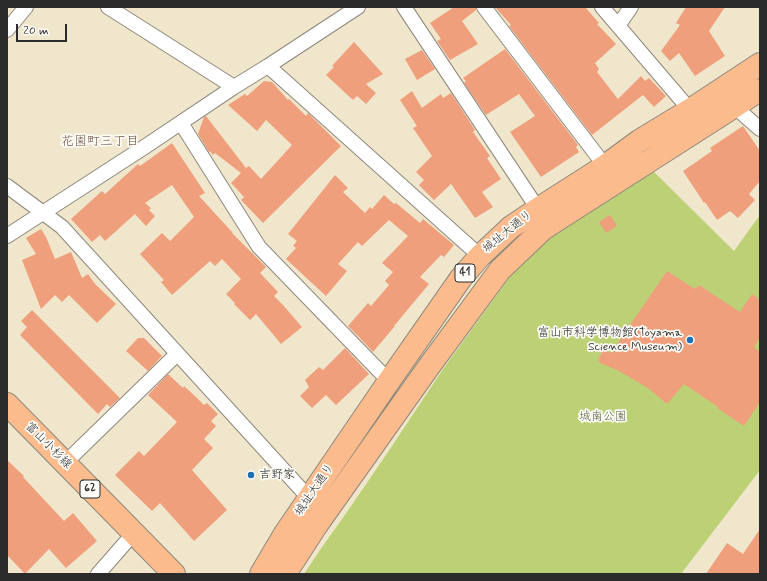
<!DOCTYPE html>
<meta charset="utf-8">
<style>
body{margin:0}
#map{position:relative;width:767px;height:581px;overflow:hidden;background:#f0e6cc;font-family:Mynerve,sans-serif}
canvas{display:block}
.frame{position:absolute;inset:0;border:8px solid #2b2b2b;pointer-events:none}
.scale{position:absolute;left:16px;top:24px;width:51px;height:18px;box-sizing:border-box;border:2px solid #2b2b2b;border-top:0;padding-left:5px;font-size:12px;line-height:14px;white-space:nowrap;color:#2b2b2b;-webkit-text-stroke:3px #fdfcf7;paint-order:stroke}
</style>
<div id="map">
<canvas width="767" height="581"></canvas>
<div class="frame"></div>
<div class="scale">20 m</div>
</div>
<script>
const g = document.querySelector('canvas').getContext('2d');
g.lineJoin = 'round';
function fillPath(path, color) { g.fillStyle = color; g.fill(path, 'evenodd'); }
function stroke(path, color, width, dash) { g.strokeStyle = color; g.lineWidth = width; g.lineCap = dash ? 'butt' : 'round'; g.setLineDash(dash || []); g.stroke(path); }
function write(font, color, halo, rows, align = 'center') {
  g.font = font + ' Mynerve,"Klee One",sans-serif'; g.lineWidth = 3.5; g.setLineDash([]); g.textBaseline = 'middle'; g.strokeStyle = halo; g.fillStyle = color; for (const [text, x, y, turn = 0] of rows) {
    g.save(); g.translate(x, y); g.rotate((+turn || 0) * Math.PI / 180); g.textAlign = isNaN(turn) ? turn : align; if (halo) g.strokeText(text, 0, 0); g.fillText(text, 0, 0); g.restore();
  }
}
const green = new Path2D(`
 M 653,171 L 734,251 L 760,215 L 760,470 L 681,574 L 304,574 L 320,550 L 347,512 L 388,452 L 443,369 L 509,278 L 551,237 Z`);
const building = new Path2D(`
 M 454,7 L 476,7 L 476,10 L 462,21 L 478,44 L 450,60 L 437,41 L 441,39 L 430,23 Z
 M 495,7 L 585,7 L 599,23 L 597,24 L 616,44 L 595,63 L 599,69 L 597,72 L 618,99 L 641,76 L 645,81 L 649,78 L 666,96 L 654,107 L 643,95 L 592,135 L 509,26 L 511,25 Z
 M 686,7 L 725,7 L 709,31 L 725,56 L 695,76 L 679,53 L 670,61 L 661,51 L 680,25 L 676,23 Z
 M 354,42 L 383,74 L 366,84 L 376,93 L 366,104 L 357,96 L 353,100 L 326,75 L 334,67 L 332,66 Z
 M 505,49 L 578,145 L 576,147 L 579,152 L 541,177 L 510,132 L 535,116 L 519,94 L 486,115 L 464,83 L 466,81 L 463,78 Z
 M 422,50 L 435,69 L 417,80 L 405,59 Z
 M 264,81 L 272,82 L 288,100 L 289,99 L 306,116 L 308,113 L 341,146 L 263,223 L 241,200 L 244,197 L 231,183 L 241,173 L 215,153 L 213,155 L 210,151 L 209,152 L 198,134 L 204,117 L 206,116 L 246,168 L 249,166 L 261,179 L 292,145 L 266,120 L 257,131 L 228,105 L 245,94 L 247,96 Z
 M 412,91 L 422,108 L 441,94 L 443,98 L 451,93 L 475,130 L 473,132 L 490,156 L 487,158 L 501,179 L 482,192 L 493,207 L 475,218 L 451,184 L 434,200 L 419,185 L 424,180 L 416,172 L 432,156 L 413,128 L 417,126 L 400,100 Z
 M 743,126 L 760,151 L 760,181 L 749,194 L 755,200 L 738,218 L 730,211 L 717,220 L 705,202 L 704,203 L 683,171 L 712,151 L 710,148 Z
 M 172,143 L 205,193 L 199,196 L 233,233 L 232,233 L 266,267 L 260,273 L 278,292 L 274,296 L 283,305 L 302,327 L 281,344 L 256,314 L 250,320 L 234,304 L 235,303 L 226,294 L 241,279 L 222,259 L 215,266 L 210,261 L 172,295 L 161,282 L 164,280 L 140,254 L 162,233 L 170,241 L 194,217 L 172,185 L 145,203 L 151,208 L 149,210 L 155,216 L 146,226 L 135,214 L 105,241 L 100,235 L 92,242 L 71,219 L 102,191 L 105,194 L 138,164 L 140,166 Z
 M 335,175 L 348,188 L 343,192 L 365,213 L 370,207 L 372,209 L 384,195 L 394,204 L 396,203 L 420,223 L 423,219 L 454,245 L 444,257 L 441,255 L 420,277 L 429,284 L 394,326 L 395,326 L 373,352 L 358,336 L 348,326 L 368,303 L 371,306 L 389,285 L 385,281 L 393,272 L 382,263 L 408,236 L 389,220 L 362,246 L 358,242 L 338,264 L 347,271 L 326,296 L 286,259 L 296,248 L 293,246 L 297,241 L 288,234 Z
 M 610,215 L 617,226 L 606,233 L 599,222 Z
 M 41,229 L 46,237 L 55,259 L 71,252 L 82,278 L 88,274 L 95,284 L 116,304 L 97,323 L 69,295 L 62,302 L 55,295 L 41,309 L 22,260 L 36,254 L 26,238 Z
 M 667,271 L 695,289 L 699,285 L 740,312 L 752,294 L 760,300 L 760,338 L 754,347 L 760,352 L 760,402 L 744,426 L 717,408 L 718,407 L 684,384 L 667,404 L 648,388 L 619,371 L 598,362 L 603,349 L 611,353 Z
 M 32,310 L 120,398 L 110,407 L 107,404 L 98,414 L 20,335 L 27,327 L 21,321 Z
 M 138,338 L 144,338 L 162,356 L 148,371 L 126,351 Z
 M 345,348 L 369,374 L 336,405 L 326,395 L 312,408 L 300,396 L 309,387 L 305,380 L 319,367 L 323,370 Z
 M 168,374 L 183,388 L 184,386 L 197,398 L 204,405 L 207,403 L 218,414 L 211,421 L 216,426 L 204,439 L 213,448 L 192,470 L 227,510 L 194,541 L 160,503 L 152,511 L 115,475 L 139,451 L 144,456 L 177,422 L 148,395 Z
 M 7,460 L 24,476 L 23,477 L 64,521 L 73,513 L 97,541 L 66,568 L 49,549 L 25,574 L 7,555 Z
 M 760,529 L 760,574 L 706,574 L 727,543 L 743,554 Z`);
const minor = new Path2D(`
 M 108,7 L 234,87
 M 404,7 L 538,209
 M 484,7 L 605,166
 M 602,7 L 690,110
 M 618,26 L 631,7
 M 7,30 L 26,7
 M 268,66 L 480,256
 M 735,107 L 760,129
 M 181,123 L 259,247 L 389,381
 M 7,186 L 62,227 L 309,498
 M 7,236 L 143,148 L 234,87 L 268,66 L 358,7
 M 65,463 L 177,354
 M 98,574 L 133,534`);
const primary = new Path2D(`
 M 7,404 L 174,574`);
const trunk = new Path2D(`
 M 261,574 L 284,535 L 389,381 L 461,278 L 480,256 L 511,227 L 538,209 L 605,166 L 639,141 L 690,110 L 760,64
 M 285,574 L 316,526 L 430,365 L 500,270 L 543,229 L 760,90`);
const markers = [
 [690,340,4,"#1f6fb2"],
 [251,475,4,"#1f6fb2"]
];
const shields = [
 [465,273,20],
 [90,489,20]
];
const shieldNames = [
 ["41",465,273],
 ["62",90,489]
];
const streetNames = [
 ["城址大通り",508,232,-39],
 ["富山小杉線",48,446,45],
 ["城址大通り",315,490,-56]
];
const poiNames = [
 ["富山市科学博物館(Toyama",682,333],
 ["Science Museum)",682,347],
 ["吉野家",259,475,"left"]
];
const parkNames = [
 ["城南公園",603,417]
];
const neighbourhoodNames = [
 ["花園町三丁目",100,142]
];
fillPath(green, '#bcd175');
fillPath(building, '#ef9f7c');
stroke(minor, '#8e887c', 16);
stroke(primary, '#8e887c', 24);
stroke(trunk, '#8e887c', 24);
stroke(minor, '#fff', 14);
stroke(primary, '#fbbb8c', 22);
stroke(trunk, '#fbbb8c', 22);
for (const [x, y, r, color] of markers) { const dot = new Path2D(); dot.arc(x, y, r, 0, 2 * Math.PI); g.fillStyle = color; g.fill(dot); stroke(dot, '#fdfcf7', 1.5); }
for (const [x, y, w] of shields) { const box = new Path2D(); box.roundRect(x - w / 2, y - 9, w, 18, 3); g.fillStyle = '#fdfcf7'; g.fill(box); stroke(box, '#2b2b2b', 1); }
write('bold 11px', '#2b2b2b', null, shieldNames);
write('12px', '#2b2b2b', '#fdfcf7', streetNames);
write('12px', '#2b2b2b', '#fdfcf7', poiNames, 'right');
write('12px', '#565d41', '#fdfcf7', parkNames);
write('13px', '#705447', '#fdfcf7', neighbourhoodNames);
</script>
